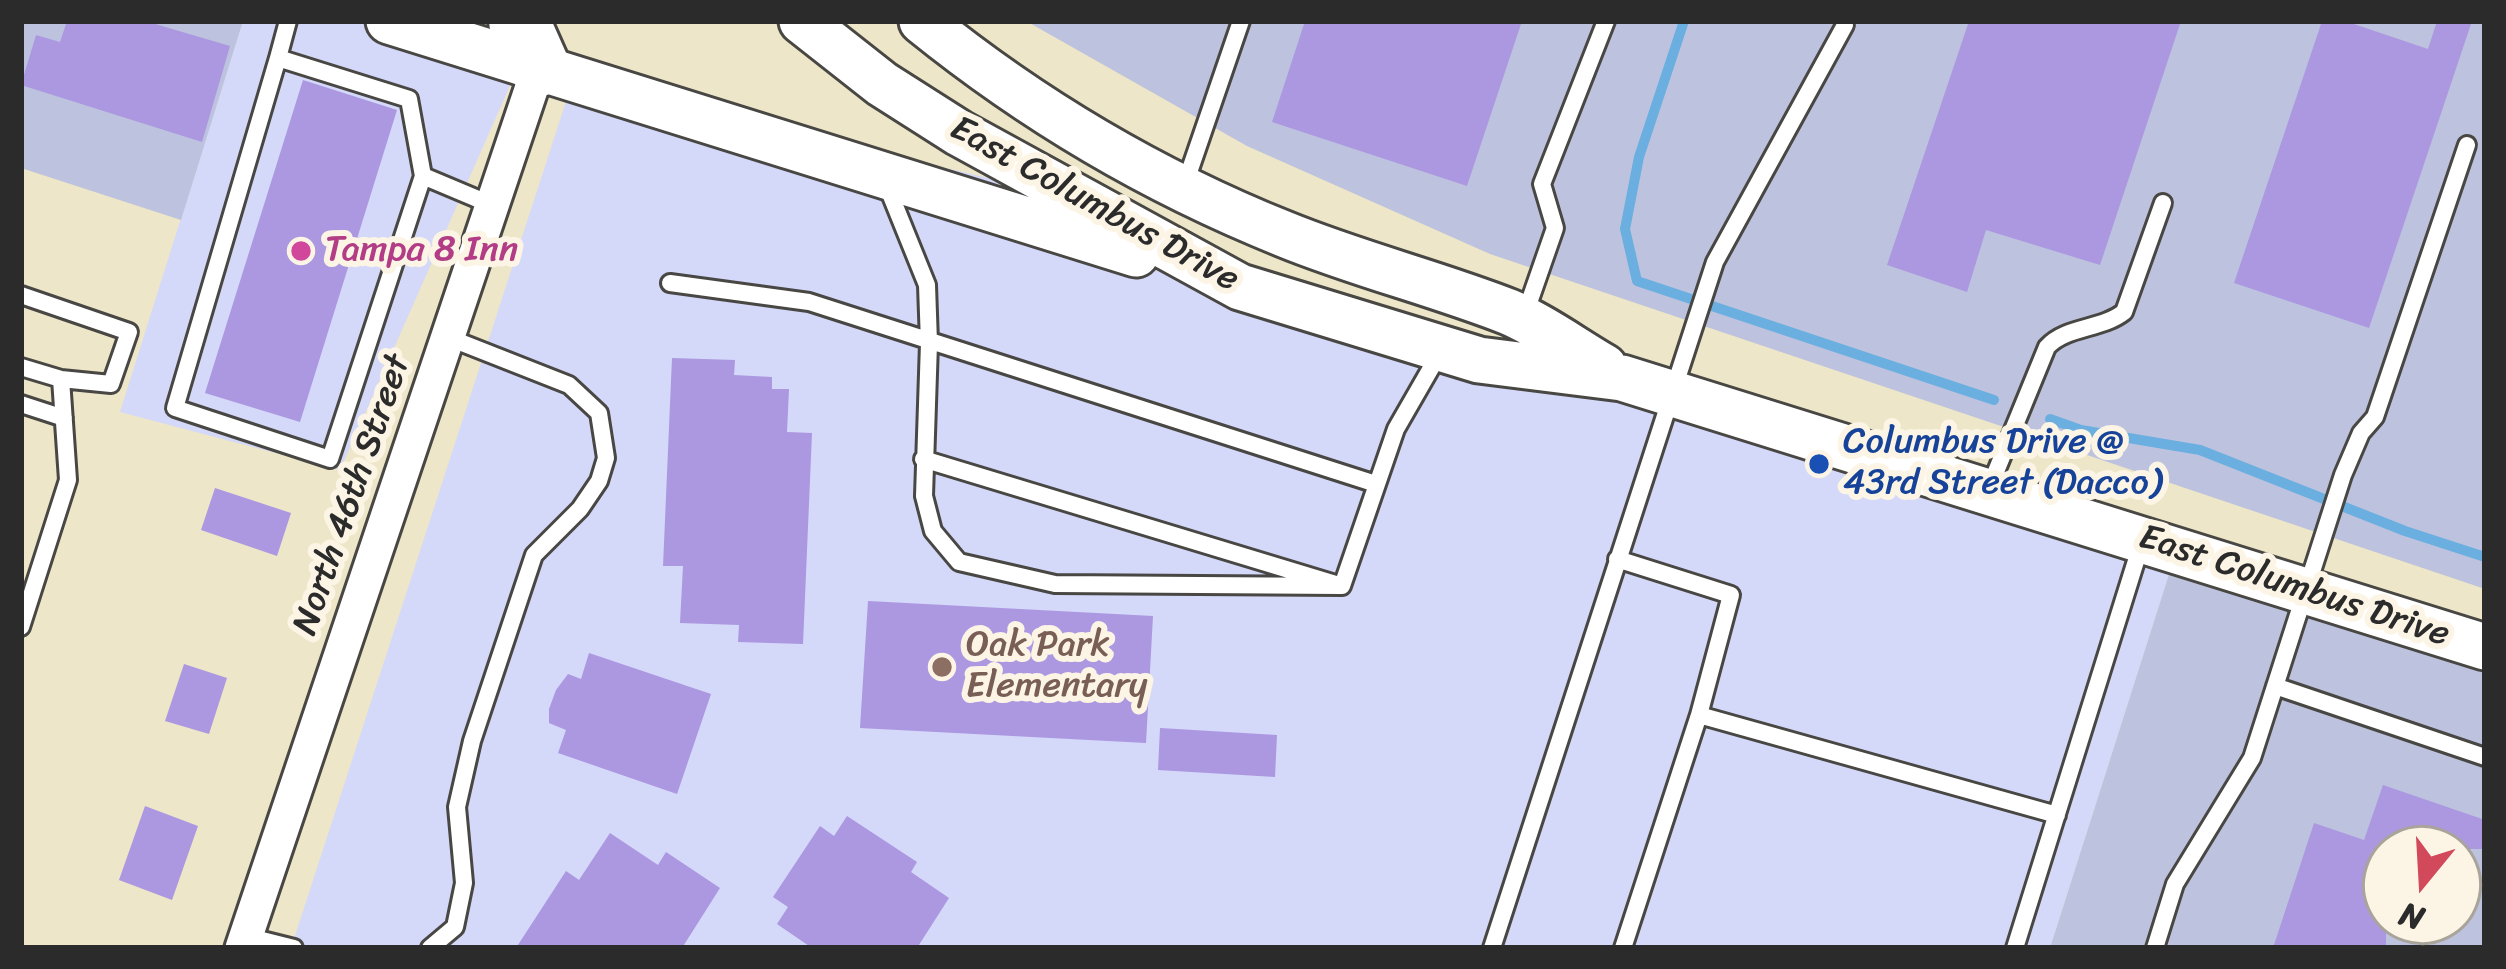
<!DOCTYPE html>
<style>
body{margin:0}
#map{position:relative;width:2506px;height:969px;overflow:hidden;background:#ede6c8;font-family:Sriracha,sans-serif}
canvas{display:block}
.frame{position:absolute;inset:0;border:24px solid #2b2b2b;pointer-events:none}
.north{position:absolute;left:2362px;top:825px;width:120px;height:120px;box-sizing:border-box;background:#fcf5e5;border:3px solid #a8a49b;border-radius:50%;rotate:198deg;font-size:33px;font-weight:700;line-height:48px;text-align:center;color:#2b2b2b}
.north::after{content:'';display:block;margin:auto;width:42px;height:54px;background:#d1495b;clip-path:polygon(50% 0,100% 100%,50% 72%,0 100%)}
</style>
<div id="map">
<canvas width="2506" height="969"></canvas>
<div class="frame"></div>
<div class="north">N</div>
</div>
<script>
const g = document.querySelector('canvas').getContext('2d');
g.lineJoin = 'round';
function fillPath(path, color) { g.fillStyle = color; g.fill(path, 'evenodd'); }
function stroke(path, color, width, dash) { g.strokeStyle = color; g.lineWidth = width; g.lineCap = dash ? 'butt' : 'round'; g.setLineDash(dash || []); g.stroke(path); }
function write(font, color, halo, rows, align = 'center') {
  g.font = font + ' Sriracha,sans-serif'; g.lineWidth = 12; g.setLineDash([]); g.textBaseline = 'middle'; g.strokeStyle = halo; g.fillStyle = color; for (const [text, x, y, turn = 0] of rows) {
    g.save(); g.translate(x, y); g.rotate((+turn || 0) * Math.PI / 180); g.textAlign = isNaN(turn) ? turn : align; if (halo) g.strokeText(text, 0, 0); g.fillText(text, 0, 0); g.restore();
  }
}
const built = new Path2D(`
 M 243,21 L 424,21 L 528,45 L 340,470 L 120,412 Z
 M 573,80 L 1077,199 L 1130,226 L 1590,386 L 2171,568 L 2050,948 L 291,948 Z`);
const industrial = new Path2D(`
 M 21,21 L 243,21 L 181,220 L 21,168 Z
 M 1026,21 L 2485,21 L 2485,589 L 1490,254 L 1247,146 Z
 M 2171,568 L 2485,661 L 2485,948 L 2050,948 ZM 2386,849 L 2458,849 L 2458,921 L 2386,921 Z`);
const stream = new Path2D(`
 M 1684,21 L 1639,157 L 1625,229 L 1637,281 L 1994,400
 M 2050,419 L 2081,430 L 2200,450 L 2405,531 L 2485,557`);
const building = new Path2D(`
 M 67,21 L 145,21 L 230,46 L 202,142 L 21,85 L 36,35 L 60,42 Z
 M 1305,21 L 1522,21 L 1467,186 L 1272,122 Z
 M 1969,21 L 2181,21 L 2100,265 L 1986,230 L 1967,292 L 1887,265 Z
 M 2322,21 L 2345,21 L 2428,49 L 2437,21 L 2472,21 L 2369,328 L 2234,283 Z
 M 303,80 L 397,110 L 300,422 L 205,393 Z
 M 672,358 L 735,360 L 734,375 L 772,377 L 772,389 L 789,389 L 787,432 L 812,433 L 803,644 L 738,642 L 739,625 L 680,623 L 683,566 L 663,566 Z
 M 215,488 L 291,513 L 277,556 L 201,530 Z
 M 868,601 L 1153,616 L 1146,743 L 860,728 Z
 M 589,653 L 711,694 L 677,794 L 558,753 L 566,730 L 549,723 L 549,709 L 556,690 L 568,674 L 581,679 Z
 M 184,664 L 227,678 L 209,734 L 165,721 Z
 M 1160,728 L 1277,735 L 1275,777 L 1158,770 Z
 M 2383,785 L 2485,820 L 2485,849 L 2386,849 L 2386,948 L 2273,948 L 2314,823 L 2364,840 Z
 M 145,806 L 198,826 L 172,900 L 119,880 Z
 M 847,816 L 917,862 L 911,872 L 949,898 L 917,948 L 812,948 L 777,924 L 788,907 L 773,897 L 820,826 L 834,836 Z
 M 610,833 L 658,865 L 666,852 L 720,888 L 682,948 L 516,948 L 566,871 L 579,880 Z`);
const service = new Path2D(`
 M 288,21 L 278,58 L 409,99 L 423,176 L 492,205
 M 278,58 L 175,408 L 330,459 L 423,176
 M 1185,184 L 1241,21
 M 887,186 L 927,285 L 929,343 L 924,496 L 933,531 L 959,562 L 1055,584 L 1342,586
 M 670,283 L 809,302 L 1376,484
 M 21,295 L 129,332 L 111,384 L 61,379
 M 1524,317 L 1555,228 L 1542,184 L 1606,21
 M 21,367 L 61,379 L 68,480 L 21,627
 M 21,404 L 64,418
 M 923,459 L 1342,586 L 1396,429 L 1442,349
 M 1988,491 L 2047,347 C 2066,326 2101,330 2124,312 L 2163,203
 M 1617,559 L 1731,595 L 1699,715
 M 2275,686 L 2485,757
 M 246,936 L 294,948
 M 430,948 L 455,927 L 464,883 L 457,807 L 472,741 L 534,555 L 580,509 L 599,481 L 606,458 L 599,413 L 569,385 L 447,337
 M 1492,948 L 1715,262 L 1845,25
 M 1623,948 L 1699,715 L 2057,815
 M 2015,948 L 2141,545
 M 2155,948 L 2175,884 L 2252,758 L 2343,475 L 2361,433 L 2375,417 L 2467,145`);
const minor = new Path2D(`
 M 242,948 L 539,66`);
const secondary = new Path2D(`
 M 389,21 L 1136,254
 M 802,21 L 882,84 L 959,133 L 1240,287 L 1479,360 L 1622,378 L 2485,647
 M 922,21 C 1032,110 1152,181 1284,234 C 1357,264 1435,283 1509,312 C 1542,326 1573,349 1604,367`);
const motorway = new Path2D(`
 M 519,21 L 539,66`);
const markers = [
 [301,251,12,"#d1479c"],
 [1819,464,12,"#1a4fb4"],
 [942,667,12,"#8d6e63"]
];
const streetNames = [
 ["East Columbus Drive",1094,205,29],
 ["North 46th Street",353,495,-71],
 ["East Columbus Drive",2294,587,18]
];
const hotelNames = [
 ["Tampa 8 Inn",325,251]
];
const transitNames = [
 ["Columbus Drive @",1843,443],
 ["43rd Street (Dacco)",1843,484]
];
const educationNames = [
 ["Oak Park",966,646],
 ["Elementary",966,687]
];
fillPath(built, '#d4d8f9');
fillPath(industrial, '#bdc3de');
stroke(stream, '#6baee0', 10);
fillPath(building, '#ac97e1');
stroke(service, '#484743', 22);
stroke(minor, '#484743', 39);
stroke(secondary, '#484743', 51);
stroke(motorway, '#484743', 66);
stroke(service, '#fff', 16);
stroke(minor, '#fff', 33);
stroke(secondary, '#fff', 45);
stroke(motorway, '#fff', 60);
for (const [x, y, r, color] of markers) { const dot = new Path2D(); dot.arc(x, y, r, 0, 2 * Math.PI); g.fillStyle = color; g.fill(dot); stroke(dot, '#fcf5e5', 4.5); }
write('36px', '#2b2b2b', '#fcf5e5', streetNames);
write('36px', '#b23c85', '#fcf5e5', hotelNames, 'left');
write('36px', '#164399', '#fcf5e5', transitNames, 'left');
write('36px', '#785e54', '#fcf5e5', educationNames, 'left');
</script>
